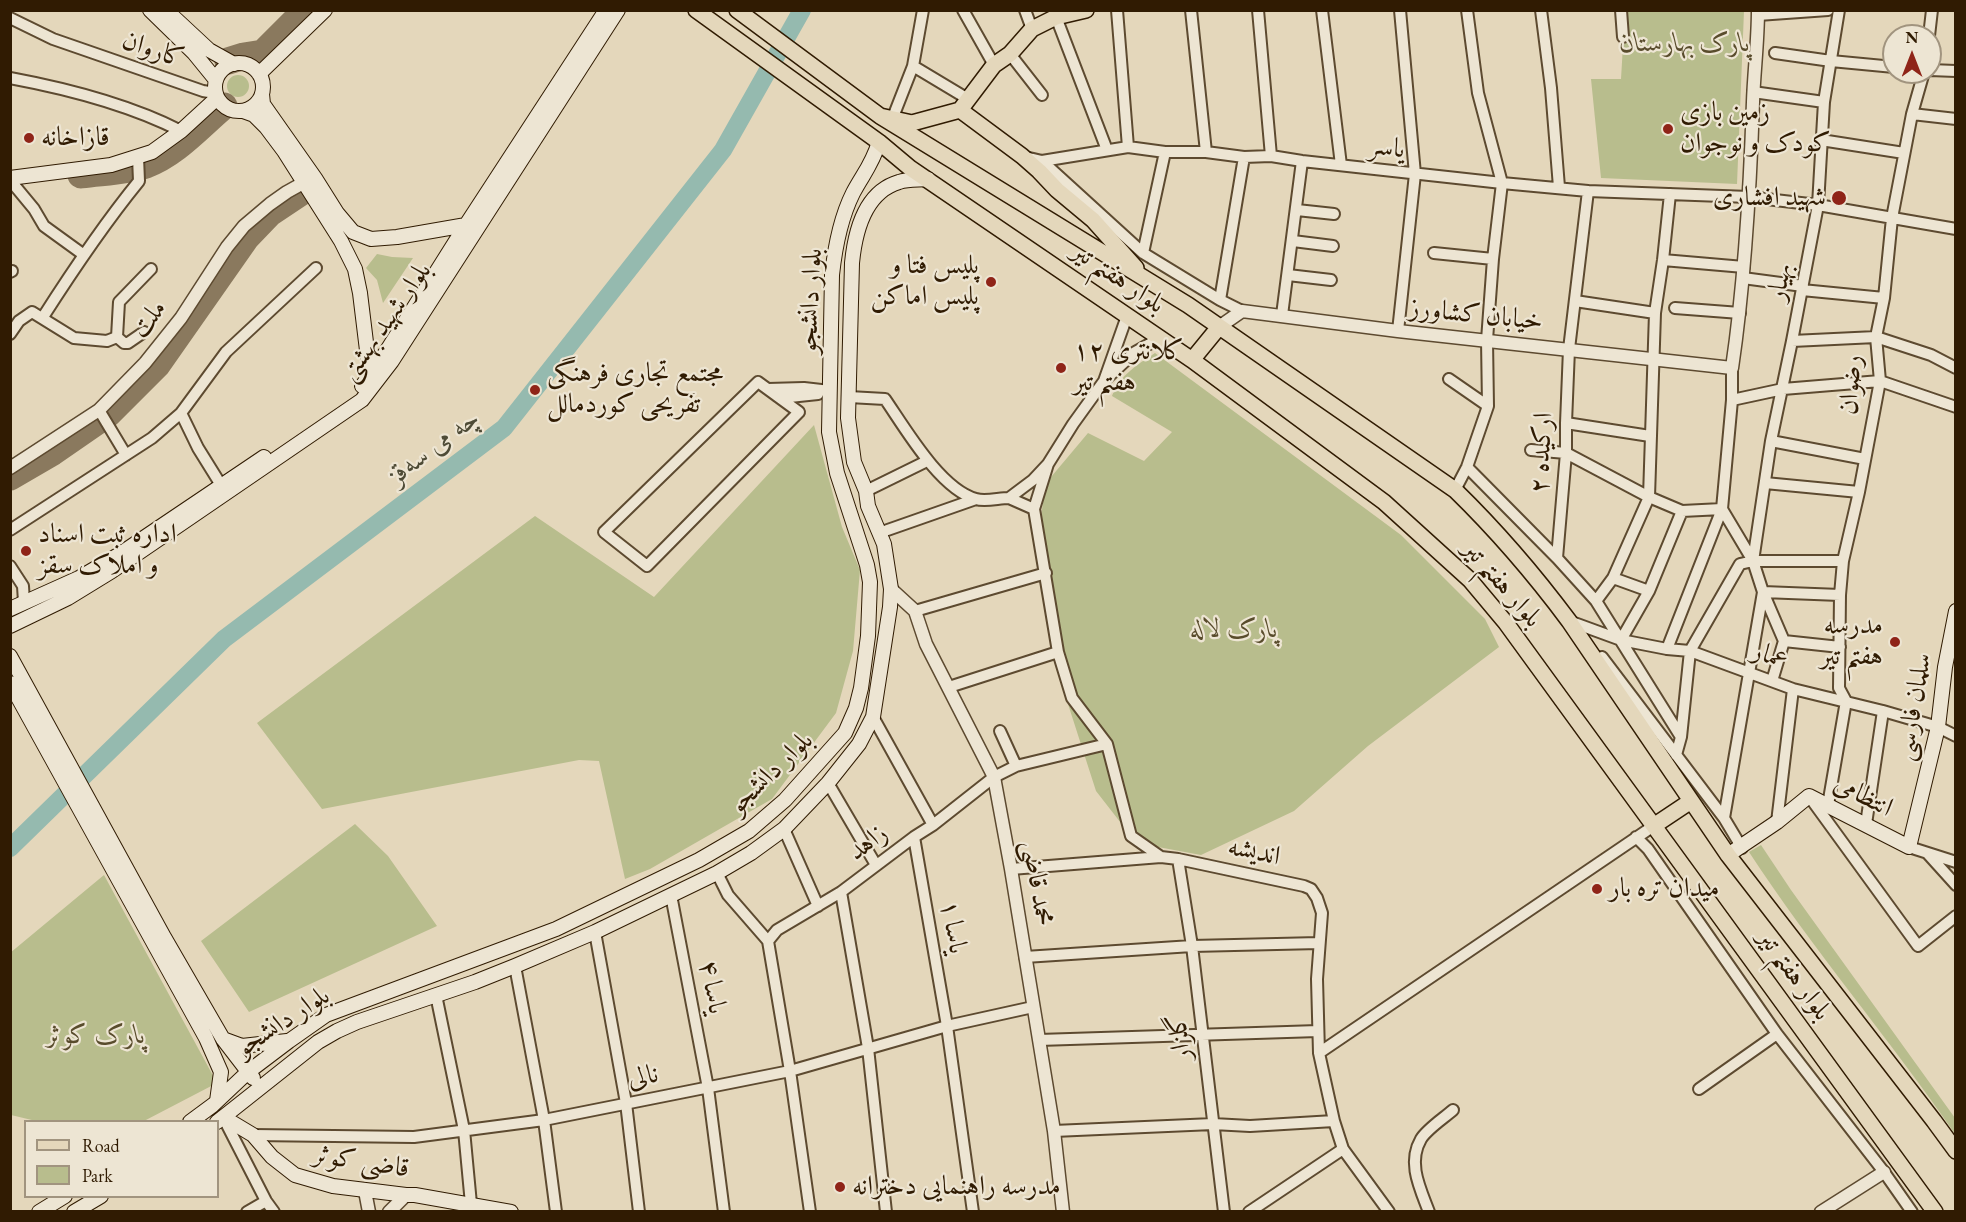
<!DOCTYPE html>
<meta charset="utf-8">
<style>
body{margin:0}
#map{position:relative;width:1966px;height:1222px;overflow:hidden;background:#e4d7bb;font-family:"EB Garamond",serif}
canvas{display:block}
.frame{position:absolute;inset:0;border:12px solid #301b02;pointer-events:none}
.legend{position:absolute;left:24px;top:1120px;width:195px;height:78px;box-sizing:border-box;background:#ede5d3;border:2px solid #a1947f;margin:0;padding:8px 10px;list-style:none;font-size:18px;color:#301b02}
.legend li{display:flex;align-items:center;gap:12px;height:30px}
.legend b{width:30px;border:2px solid #a1947f}
.north{position:absolute;left:1882px;top:24px;width:60px;height:60px;box-sizing:border-box;background:#ede5d3;border:2px solid #a1947f;border-radius:50%;rotate:0deg;font-size:16px;font-weight:700;line-height:24px;text-align:center;color:#301b02}
.north::after{content:'';display:block;margin:auto;width:21px;height:27px;background:#8f2418;clip-path:polygon(50% 0,100% 100%,50% 72%,0 100%)}
</style>
<div id="map">
<canvas width="1966" height="1222"></canvas>
<div class="frame"></div>
<ul class="legend">
<li><b style="height:8px;background:#e4d7bb"></b>Road</li>
<li><b style="height:16px;background:#b8bd8d"></b>Park</li>
</ul>
<div class="north">N</div>
</div>
<script>
const g = document.querySelector('canvas').getContext('2d');
g.lineJoin = 'round';
function fillPath(path, color) { g.fillStyle = color; g.fill(path, 'evenodd'); }
function stroke(path, color, width, dash) { g.strokeStyle = color; g.lineWidth = width; g.lineCap = dash ? 'butt' : 'round'; g.setLineDash(dash || []); g.stroke(path); }
function write(font, color, halo, rows, align = 'center') {
  g.font = font + ' "EB Garamond",Amiri,serif'; g.lineWidth = 4.5; g.setLineDash([]); g.textBaseline = 'middle'; g.strokeStyle = halo; g.fillStyle = color; for (const [text, x, y, turn = 0] of rows) {
    g.save(); g.translate(x, y); g.rotate((+turn || 0) * Math.PI / 180); g.textAlign = isNaN(turn) ? turn : align; if (halo) g.strokeText(text, 0, 0); g.fillText(text, 0, 0); g.restore();
  }
}
const green = new Path2D(`
 M 1625,11 L 1744,11 L 1737,184 L 1601,178 L 1591,79 L 1621,79 Z
 M227 86a11 11 0 1 1 22 0a11 11 0 1 1-22 0Z
 M 377,254 L 392,257 L 413,258 L 383,303 L 377,280 L 366,268 Z
 M 1155,353 L 1401,535 L 1485,619 L 1499,647 L 1368,746 L 1294,811 L 1201,855 L 1158,847 L 1131,836 L 1096,791 L 1068,704 L 1041,516 L 1046,483 L 1088,433 L 1144,461 L 1172,432 L 1112,396 C 1120,375 1137,365 1155,353 Z
 M 814,425 L 842,527 L 860,570 L 853,651 L 836,713 L 772,799 L 650,869 L 625,879 L 599,761 L 579,760 L 322,809 L 257,723 L 535,516 L 654,597 Z
 M 355,824 L 388,856 L 437,926 L 249,1012 L 201,941 Z
 M 1761,845 L 1791,890 L 1955,1118 L 1955,1134 C 1889,1038 1813,950 1749,852 Z
 M 104,875 L 217,1083 L 144,1121 L 36,1121 L 11,1115 L 10,953 Z`);
const river = new Path2D(`
 M 10,848 L 224,639 L 504,428 L 723,150 L 802,10`);
const taxiway = new Path2D(`
 M 228,61 L 244,56 L 263,53 L 306,10
 M 81,175 C 102,172 126,172 146,165 C 176,154 200,126 224,106
 M 10,477 L 53,452 L 108,414 L 157,365 L 246,238 L 270,213 L 309,187`);
const minor = new Path2D(`
 M 963,10 L 994,65
 M 1025,10 L 1032,29
 M 1117,10 L 1128,147
 M 1191,10 L 1206,152
 M 1258,10 L 1271,156
 M 1322,10 L 1341,165
 M 1541,10 L 1551,88 L 1559,187
 M 1621,10 L 1623,37
 M 1758,15 L 1828,10
 M 1056,17 L 1107,150
 M 10,18 L 53,39 L 203,91 L 215,93
 M 1929,36 L 1932,10
 M 1775,53 L 1831,61 L 1894,67
 M 1010,54 L 1042,95
 M 913,66 L 968,99
 M 1930,70 L 1956,71
 M 10,78 C 69,89 128,104 181,131
 M 1753,92 L 1824,102
 M 895,112 L 913,66 L 923,10
 M 1912,114 L 1956,119
 M 1821,140 L 1904,153
 M 1025,157 L 1042,161 L 1128,147 L 1165,152 L 1206,152 L 1244,157 L 1271,156 L 1302,161 L 1502,183 L 1588,191 L 1749,197 L 1818,205 L 1956,229
 M 1042,161 L 1143,253 L 1220,300 L 1242,311
 M 10,180 L 34,209 L 44,226 L 84,255
 M 1297,210 L 1334,214
 M 1293,241 L 1333,246
 M 1143,253 L 1165,152
 M 1434,253 L 1493,259
 M 1663,260 L 1744,267
 M 10,272 L 12,271
 M 1288,275 L 1331,280
 M 1743,278 L 1803,286
 M 1802,290 L 1884,298
 M 1220,300 L 1244,157
 M 1575,301 L 1655,313
 M 1675,308 L 1740,313
 M 1282,315 L 1302,161
 M 43,317 C 73,270 104,224 139,181 L 138,157
 M 1398,331 L 1415,174 L 1400,10
 M 10,334 L 19,321 L 32,312 L 74,338 L 107,341 L 117,337 L 119,302 L 151,269
 M 117,337 L 124,343 L 128,343 L 144,332
 M 1792,341 L 1876,337 L 1931,355 L 1956,368
 M 1732,368 L 1732,400 L 1722,509 L 1753,561 L 1763,592 L 1784,641 L 1772,681
 M 1106,379 L 1135,352 L 1160,338
 M 1449,379 L 1488,406
 M 758,382 L 799,412 L 647,566 L 604,532 Z
 M 768,389 L 804,388 L 830,391
 M 849,397 L 885,399 C 905,428 940,489 976,499 C 985,502 999,498 1009,498
 M 780,398 L 818,394
 M 1732,400 L 1783,389 L 1880,381 L 1956,407
 M 99,410 L 126,455
 M 181,413 L 198,448 L 221,485
 M 1566,423 L 1650,436
 M 1771,441 L 1865,459
 M 1531,450 L 1566,453 L 1649,497 L 1682,511 L 1722,509 L 1667,649
 M 1048,464 L 1073,424 L 1104,381 L 1127,316
 M 1048,464 L 1034,509 L 1009,498 L 1033,480 Z
 M 1467,467 L 1557,558 L 1596,601 L 1681,737
 M 1765,483 L 1859,492
 M 1455,490 L 1467,467 L 1488,406 L 1487,340 L 1493,259 L 1502,183 L 1478,93 L 1467,10
 M 866,491 L 927,461
 M 1034,509 L 1058,652 L 1072,698 L 1107,744 L 1131,836 L 1161,857 L 1178,859 L 1304,886 L 1311,889 L 1317,898 L 1322,913 L 1317,979 L 1319,1053 L 1334,1121 L 1343,1149 L 1389,1212
 M 10,530 L 152,438 L 181,413 L 226,352 L 316,268
 M 879,533 L 976,499
 M 1557,558 L 1566,453 L 1566,423 L 1569,349 L 1588,191
 M 1753,561 L 1771,441 L 1792,341 L 1818,205 L 1824,102 L 1839,10
 M 10,566 L 23,586 L 24,602
 M 1613,578 L 1649,591
 M 1596,601 L 1613,578 L 1649,497 L 1655,313 L 1663,260 L 1670,194
 M 915,611 L 1046,573
 M 1569,621 L 1621,640 L 1667,649 L 1690,651 L 1793,689 L 1883,711 L 1938,727 L 1956,736
 M 1621,640 L 1649,591 L 1682,511
 M 1784,641 L 1840,647
 M 1602,657 L 1724,818 L 1742,848
 M 949,687 L 1058,652
 M 873,717 L 933,825
 M 1000,731 L 1016,766
 M 1676,755 L 1681,737 L 1690,651 L 1740,564 L 1753,561 L 1843,561
 M 828,783 L 876,865
 M 1811,799 L 1918,946 L 1956,916
 M 1828,805 L 1846,701 L 1839,688 L 1840,595 L 1843,561 L 1859,492 L 1880,381 L 1876,337 L 1884,298 L 1892,218 L 1912,114 L 1924,72
 M 1724,818 L 1763,592 L 1840,595
 M 1777,822 L 1793,689
 M 1866,824 L 1883,711
 M 784,829 L 818,906
 M 914,837 L 947,1026 L 973,1212
 M 1636,837 L 1648,849 L 1777,1034 L 1884,1172 L 1912,1212
 M 1909,847 L 1956,862
 M 1928,854 L 1956,885
 M 1178,859 L 1192,946 L 1224,1212
 M 1011,869 L 1161,857
 M 717,873 L 728,895 L 768,941
 M 841,892 L 868,1048 L 886,1212
 M 671,895 L 708,1088 L 724,1212
 M 595,932 L 626,1103 L 639,1212
 M 768,941 L 777,930 L 841,892 L 914,837 L 933,825 L 994,777 L 1016,766 L 1107,744
 M 768,941 L 790,1071 L 810,1212
 M 1025,957 L 1192,946 L 1319,943
 M 515,966 L 544,1120 L 556,1212
 M 436,995 L 464,1130 L 471,1204
 M 1039,1040 L 1318,1031
 M 1319,1053 L 1655,825
 M 1699,1089 L 1777,1034
 M 223,1117 L 266,1201 L 274,1212
 M 1054,1131 L 1213,1124 L 1250,1126 L 1334,1121
 M 253,1135 L 414,1137 L 544,1120 L 790,1071 L 947,1026 L 1033,1007
 M 247,1212 L 266,1201
 M 1249,1212 L 1343,1149
 M 1429,1212 C 1420,1188 1407,1163 1421,1139 C 1427,1129 1444,1118 1453,1110`);
const tertiary = new Path2D(`
 M 1219,327 L 1242,311 L 1398,331 L 1732,368 C 1745,280 1750,192 1753,102 C 1754,72 1758,41 1758,10
 M 10,468 L 99,410 L 145,363 L 181,318 L 227,247 L 244,226 L 270,204 L 287,192 L 305,182
 M 891,589 L 915,611 L 926,644 L 994,777 L 1011,869 L 1054,1131 L 1063,1212
 M 365,1191 L 369,1212
 M 389,1212 L 406,1195
 M 1821,1212 L 1884,1172`);
const secondary = new Path2D(`
 M 150,10 L 194,53 L 216,80
 M 166,10 L 209,50 L 234,64
 M215 87a24 24 0 1 1 48 0a24 24 0 1 1-48 0Z
 M 259,74 L 325,10
 M 262,94 L 263,104 L 315,178 L 337,213 L 353,232 L 371,239 L 397,237 L 466,225 L 469,227
 M 243,111 L 254,115 L 266,127 L 284,151 L 341,241 L 355,269 L 360,293 L 370,375 L 372,377
 M 10,178 L 111,165 L 152,152 L 181,131 L 217,98
 M 362,386 L 386,352 L 466,225 L 606,10
 M 10,609 L 79,578 L 120,554 L 264,457
 M 10,626 L 68,598 L 112,571 L 362,400 L 392,361 L 618,10
 M 10,656 L 164,937 L 223,1039 L 253,1078
 M 10,683 L 206,1038 L 221,1072 L 217,1101
 M 1728,855 L 1777,822 L 1809,796 L 1909,847 L 1938,727 L 1945,667 L 1956,611
 M 223,1039 L 242,1046 L 287,1041
 M 223,1117 L 253,1135 L 272,1157 L 295,1175 L 333,1186 L 406,1195 L 415,1195 L 511,1212
 M 190,1122 L 213,1105 L 248,1072 L 289,1041 L 326,1015 L 556,929 L 699,860 L 749,831 L 785,800 L 845,733 L 856,708 L 861,688 L 868,636 L 870,582 L 867,565 L 837,473 L 829,432 L 832,275 C 835,247 840,219 853,193 C 863,174 872,165 879,142
 M 217,1122 L 318,1042 L 337,1031 L 357,1022 L 475,982 L 515,966 L 595,932 L 717,873 L 751,853 L 784,829 L 828,783 L 859,744 L 873,717 L 890,607 L 891,589 L 884,544 L 868,506 L 866,491 L 854,462 L 848,418 L 852,263 C 855,232 865,192 899,182 C 908,179 919,180 928,179
 M 39,1212 L 65,1196
 M 74,1212 L 101,1196`);
const primary = new Path2D(`
 M 696,10 L 879,142 L 910,168 L 1192,360 L 1384,502 L 1470,580 L 1506,623 L 1935,1212
 M 737,10 L 880,116 L 912,123 L 960,110 L 1022,156 L 1039,171 L 1057,190 L 1093,220 L 1136,268
 M 960,110 L 994,65 L 1010,54 L 1032,29 L 1056,17 L 1086,10
 M 880,116 L 1188,305 L 1455,490 C 1496,530 1534,574 1569,621 L 1728,855 L 1934,1121 L 1956,1151
 M 1192,360 L 1219,327
 M 1655,825 L 1691,801`);
const markers = [
 [1668,129,6,"#8f2418"],
 [29,138,6,"#8f2418"],
 [1839,198,8,"#8f2418"],
 [991,282,6,"#8f2418"],
 [1061,368,6,"#8f2418"],
 [535,390,6,"#8f2418"],
 [26,551,6,"#8f2418"],
 [1895,642,6,"#8f2418"],
 [1597,889,6,"#8f2418"],
 [840,1187,6,"#8f2418"]
];
const parkNames = [
 ["پارک بهارستان",1685,44],
 ["پارک لاله",1234,630],
 ["پارک کوثر",96,1036]
];
const streetNames = [
 ["کاروان",153,50,19],
 ["یاسر",1387,148,7],
 ["بلوار هفتم تیر",1118,278,34],
 ["بهیار",1780,282,-79],
 ["بلوار دانشجو",811,301,-87],
 ["خیابان کشاورز",1476,315,6],
 ["ملت",149,319,-52],
 ["بلوار شهید بهشتی",386,322,-55],
 ["رضوان",1851,385,-86],
 ["ارکیده ۲",1542,453,-87],
 ["بلوار هفتم تیر",1502,584,49],
 ["عمار",1770,656,20],
 ["سلمان فارسی",1914,707,-80],
 ["بلوار دانشجو",771,773,-44],
 ["انتظامی",1863,796,27],
 ["زاهد",868,843,-37],
 ["اندیشه",1254,852,12],
 ["محمد قاضی",1037,883,81],
 ["یاسا ۱",953,927,80],
 ["بلوار هفتم تیر",1794,975,54],
 ["یاسا ۴",712,987,79],
 ["بلوار دانشجو",283,1022,-33],
 ["گلزار",1180,1037,-97],
 ["نالی",643,1077,-11],
 ["قاضی کوثر",361,1162,9]
];
const poiNames = [
 ["زمین بازی",1680,113],
 ["کودک و نوجوان",1680,144],
 ["قازاخانه",41,138],
 ["شهید افشاری",1826,198,"right"],
 ["پلیس فتا و",979,266,"right"],
 ["پلیس اماکن",979,297,"right"],
 ["کلانتری ۱۲",1073,352],
 ["هفتم تیر",1073,383],
 ["مجتمع تجاری فرهنگی",547,374],
 ["تفریحی کوردمالل",547,405],
 ["اداره ثبت اسناد",38,535],
 ["و املاک سقز",38,566],
 ["مدرسه",1883,626,"right"],
 ["هفتم تیر",1883,657,"right"],
 ["میدان تره بار",1609,889],
 ["مدرسه راهنمایی دخترانه",852,1187]
];
const waterNames = [
 ["چە می سەقز",434,447,-37]
];
fillPath(green, '#b8bd8d');
stroke(river, '#95baaf', 18);
stroke(taxiway, '#8a795e', 27);
stroke(minor, '#5d4a30', 14);
stroke(tertiary, '#5d4a30', 15);
stroke(secondary, '#301b02', 16);
stroke(primary, '#301b02', 18);
stroke(minor, '#ede5d3', 10);
stroke(tertiary, '#ede5d3', 12);
stroke(secondary, '#ede5d3', 14);
stroke(primary, '#e4d7bb', 15);
for (const [x, y, r, color] of markers) { const dot = new Path2D(); dot.arc(x, y, r, 0, 2 * Math.PI); g.fillStyle = color; g.fill(dot); stroke(dot, '#ede5d3', 2); }
write('italic 27px', '#594c2c', '#ede5d3', parkNames);
write('27px', '#301b02', '#ede5d3', streetNames);
write('27px', '#301b02', '#ede5d3', poiNames, 'left');
write('italic 28px', '#4e4b36', '#ede5d3', waterNames);
</script>
